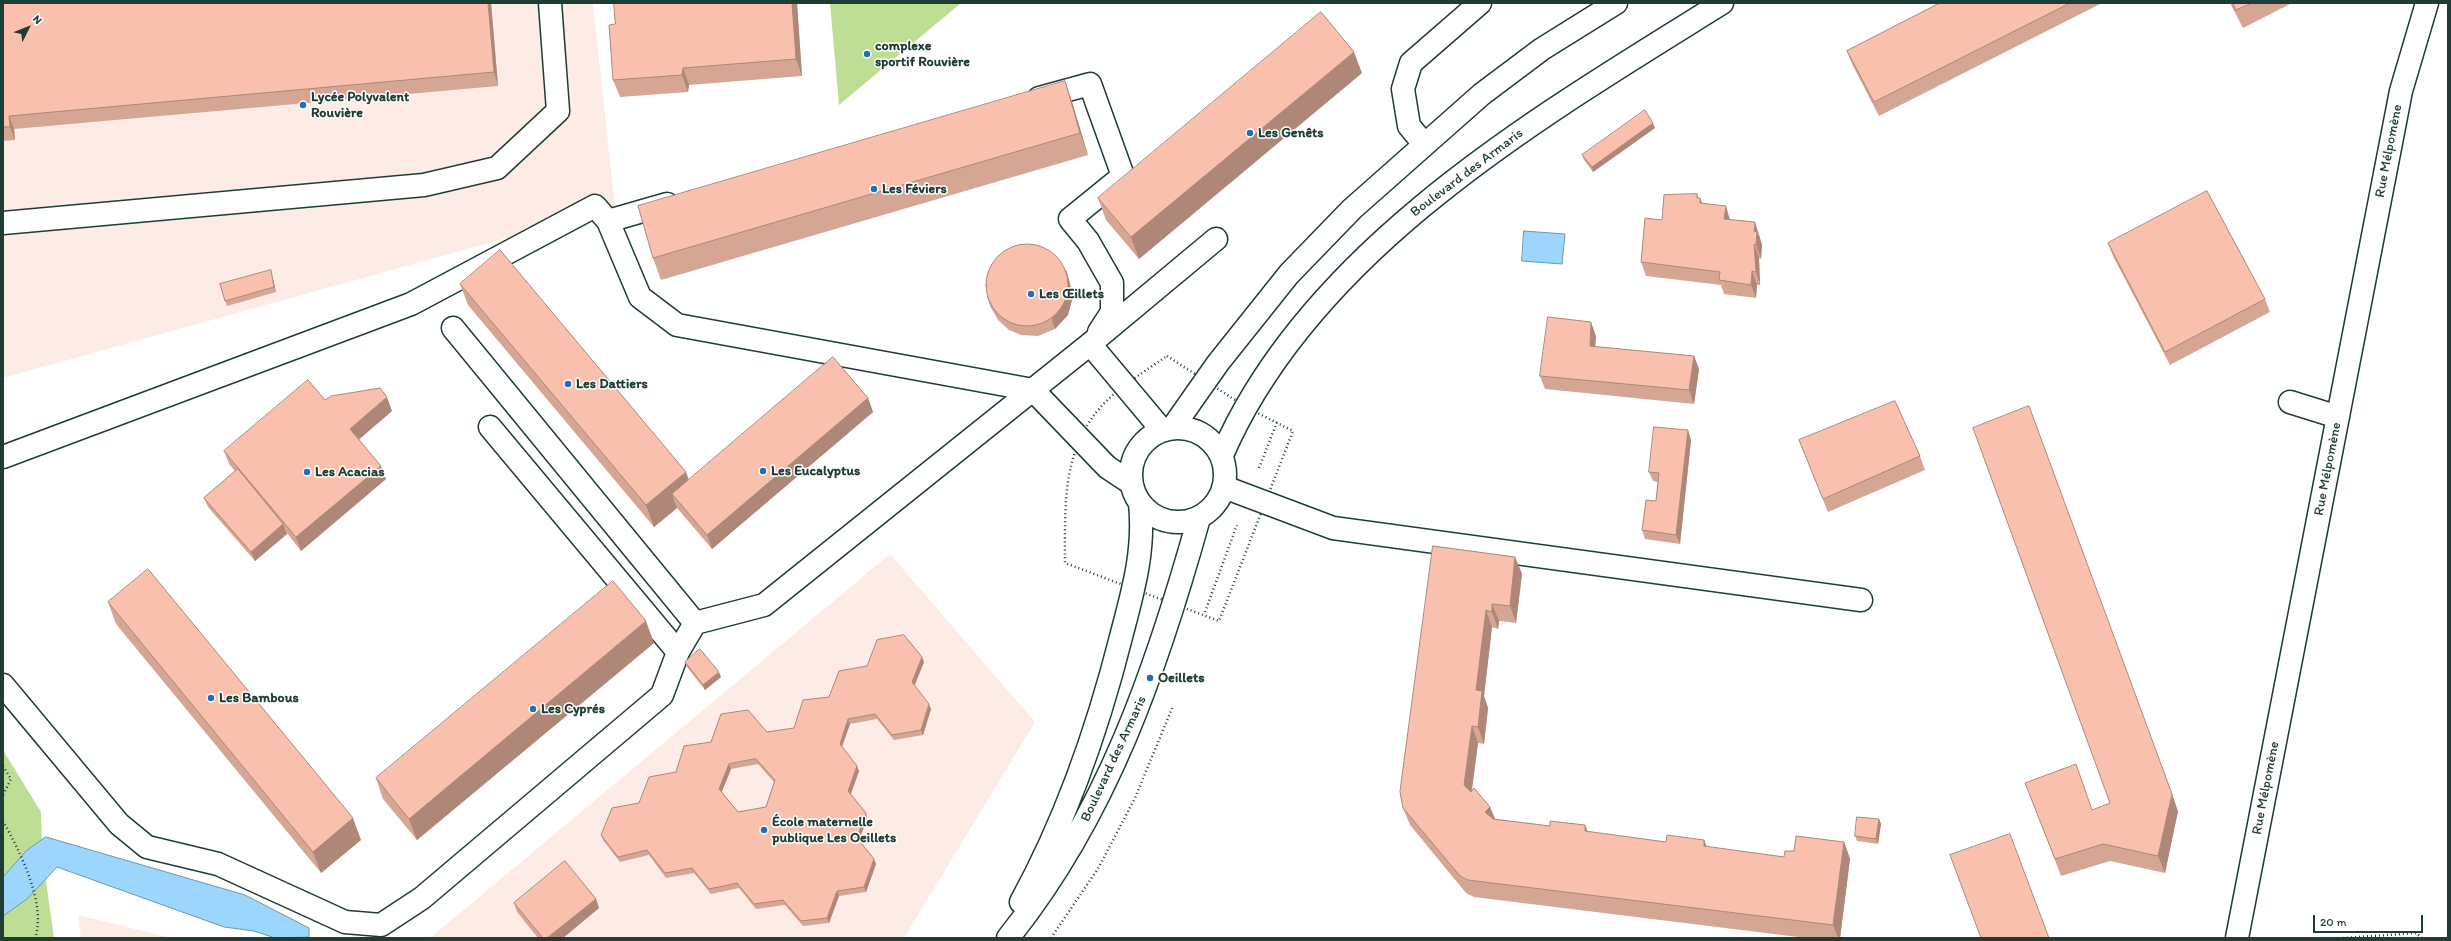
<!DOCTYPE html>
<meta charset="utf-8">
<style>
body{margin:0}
#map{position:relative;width:2451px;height:941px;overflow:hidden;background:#fff;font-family:Itim,sans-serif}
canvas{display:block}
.frame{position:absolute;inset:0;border:4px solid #1f3d34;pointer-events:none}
.north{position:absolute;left:8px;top:8px;width:40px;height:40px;-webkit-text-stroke:3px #fff;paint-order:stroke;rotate:48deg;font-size:11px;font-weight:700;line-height:16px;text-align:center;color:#1f3d34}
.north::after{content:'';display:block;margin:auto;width:14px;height:18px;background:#1f3d34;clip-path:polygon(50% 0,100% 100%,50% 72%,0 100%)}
.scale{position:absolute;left:2313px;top:915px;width:110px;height:18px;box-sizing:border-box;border:2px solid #1f3d34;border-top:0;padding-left:5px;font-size:12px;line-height:14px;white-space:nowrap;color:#1f3d34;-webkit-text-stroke:3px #fff;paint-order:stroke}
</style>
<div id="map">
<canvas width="2451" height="941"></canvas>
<div class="frame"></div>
<div class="north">N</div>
<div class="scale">20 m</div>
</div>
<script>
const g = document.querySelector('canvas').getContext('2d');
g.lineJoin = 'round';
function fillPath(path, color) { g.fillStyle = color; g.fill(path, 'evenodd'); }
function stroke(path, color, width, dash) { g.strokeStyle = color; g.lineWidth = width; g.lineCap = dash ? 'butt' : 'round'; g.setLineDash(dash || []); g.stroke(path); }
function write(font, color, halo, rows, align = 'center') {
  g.font = font + ' Itim,sans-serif'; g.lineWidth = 3; g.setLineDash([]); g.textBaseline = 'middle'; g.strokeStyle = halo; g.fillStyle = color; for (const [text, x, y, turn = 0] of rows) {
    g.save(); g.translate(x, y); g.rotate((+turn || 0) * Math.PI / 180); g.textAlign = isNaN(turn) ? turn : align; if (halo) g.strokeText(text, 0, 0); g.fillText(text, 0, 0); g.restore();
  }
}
const built = new Path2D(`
 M 3,3 L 593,3 L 615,208 L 3,378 Z
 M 890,554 L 1035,722 L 904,938 L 430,938 Z
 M 78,915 L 172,938 L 81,938 Z`);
const green = new Path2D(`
 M 830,3 L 961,3 L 839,105 Z
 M 3,750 L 41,812 L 42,853 L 54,938 L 3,938 Z`);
const water = new Path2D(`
 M 1524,231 L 1565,234 L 1562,264 L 1522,261 Z
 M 46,837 L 245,895 L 309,928 L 309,937 L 275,938 L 254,931 L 224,927 L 57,867 L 27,899 L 3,916 L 3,877 L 26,851 Z`);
const path = new Path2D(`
 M 1167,356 L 1246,407 L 1293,431 L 1219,621 L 1065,563 C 1065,514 1062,460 1092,418 C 1110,392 1141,374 1167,356 Z
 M 1259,468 L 1277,422
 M 1205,612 L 1237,525
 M 3,766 L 11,779 L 3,795
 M 3,821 C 19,850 47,904 35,938
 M 1051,938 L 1099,867 L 1135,798 L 1173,706
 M 2343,938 L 2416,933 L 2422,938`);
const minor = new Path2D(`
 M 1039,98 L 1090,84 L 1123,176 L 1070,219 L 1088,241 L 1112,283 L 1112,312 L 1099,332
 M 1424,144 L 1409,126 L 1403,89 L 1411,63 L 1480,3
 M 608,221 L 640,297 L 677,325 L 1033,390 L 1107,467 L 1131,483
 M 3,223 L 424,185 L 497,168 L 558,111 L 550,3
 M 453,328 L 695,623
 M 1090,344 L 1162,430
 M 2290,402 L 2338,417
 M 490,427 L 678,652
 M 3,457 L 411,304 L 595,206 L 608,221 L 667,204
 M 1224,487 L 1333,528 L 1861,600
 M 3,685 L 119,824 L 147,847 L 218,864 L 345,922 L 381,925 L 422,898 L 662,695 L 678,652 L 695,623 L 764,605 L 1090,344 L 1216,239
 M 2237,938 L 2401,91 L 2427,3`);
const major = new Path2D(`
 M 1173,427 L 1218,363 L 1289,274 L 1352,209 L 1482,94 L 1542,49 L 1616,3
 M1131 475a47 47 0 1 1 94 0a47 47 0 1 1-94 0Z
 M 1222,455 C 1311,249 1539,117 1722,3
 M 1021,902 C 1066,820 1098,728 1121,637 C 1133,591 1145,551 1140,503
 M 1008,938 C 1107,815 1157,668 1199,518`);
const wall = new Path2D(`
 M 3,3 L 491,3 L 498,86 L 14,129 L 15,140 L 3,141 Z
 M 797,3 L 802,76 L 689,85 L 688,92 L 620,97 L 613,80 Z
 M 1940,3 L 2102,3 L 1879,116 L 1852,64 L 1847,51 Z
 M 2230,3 L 2292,3 L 2243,28 Z
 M 1362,73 L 1139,259 L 1106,220 L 1098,198 Z
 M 1065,81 L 1072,102 L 1088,155 L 661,280 L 653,258 Z
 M 1655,128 L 1593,172 L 1584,160 L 1582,155 Z
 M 1699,198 L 1700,198 L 1702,203 L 1760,236 L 1760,238 L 1762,245 L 1761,259 L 1759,258 L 1760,285 L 1757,285 L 1756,298 L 1724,294 L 1721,285 L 1646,276 L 1641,262 L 1662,220 Z
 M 2108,243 L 2265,299 L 2270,312 L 2170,365 L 2113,256 Z
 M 1066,270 L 1069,280 L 1073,296 L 1068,315 L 1055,329 L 1038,336 L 1021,335 L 1009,330 L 998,320 L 990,306 L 987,296 Z
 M 272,275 L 276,292 L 227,306 L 220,284 Z
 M 460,284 L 689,480 L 868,398 L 873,412 L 712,549 L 677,508 L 654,527 L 468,305 Z
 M 1596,336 L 1595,347 L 1694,356 L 1699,369 L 1694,404 L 1545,389 L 1540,376 Z
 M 325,400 L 392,411 L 359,439 L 386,479 L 301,551 L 287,533 L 287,534 L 255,561 L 208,507 L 204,498 L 235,471 L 229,464 L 224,451 Z
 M 1691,440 L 1680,544 L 1645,539 L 1642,530 L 1656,501 L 1658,482 L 1653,481 L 1649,472 Z
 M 1799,440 L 1920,456 L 1925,470 L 1828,512 Z
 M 1433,546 L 1515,557 L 1522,574 L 1516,623 L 1499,621 L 1498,629 L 1492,627 L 1484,696 L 1488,708 L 1484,744 L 1478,743 L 1472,791 L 1490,807 L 1495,819 L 1550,826 L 1585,825 L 1588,832 L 1666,842 L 1704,840 L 1707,847 L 1784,857 L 1794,851 L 1844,842 L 1850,859 L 1840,938 L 1806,938 L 1474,897 L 1466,893 L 1410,825 L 1403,808 Z
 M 108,602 L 361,840 L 321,873 L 116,624 Z
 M 654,643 L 417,840 L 383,799 L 376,778 Z
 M 685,662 L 721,677 L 705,690 L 687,667 Z
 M 924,662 L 914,685 L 931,709 L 923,735 L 894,740 L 877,719 L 850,724 L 842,747 L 857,766 L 859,771 L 851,794 L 866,813 L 867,818 L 859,841 L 876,864 L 866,892 L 839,896 L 829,923 L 803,926 L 785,905 L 756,909 L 739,888 L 711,894 L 694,873 L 666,878 L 649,855 L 620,862 L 603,840 L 601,835 L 711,742 L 767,732 L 794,728 L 829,697 ZM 758,764 L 774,782 L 766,807 L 738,812 L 721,792 L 731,769 Z
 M 2032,800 L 2092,810 L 2178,811 L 2165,873 L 2110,861 L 2061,876 Z
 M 1879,819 L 1881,824 L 1878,844 L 1857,841 L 1855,836 Z
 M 596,899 L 599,908 L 563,938 L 538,938 L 517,912 L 514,903 Z`);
const shadedWall = new Path2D(`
 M 488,3 L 491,3 L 498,86 L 494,72 Z
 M 792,3 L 797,3 L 802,76 L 796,59 Z
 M 1354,52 L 1362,73 L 1139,259 L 1131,237 Z
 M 683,68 L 689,85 L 688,92 L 682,75 Z
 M 1065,81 L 1072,102 L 1088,155 L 1080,133 Z
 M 9,116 L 14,129 L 15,140 L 10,127 Z
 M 1653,123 L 1655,128 L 1593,172 L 1592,167 Z
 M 1697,194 L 1700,203 L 1700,198 L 1705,211 L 1697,198 Z
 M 1726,206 L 1730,220 L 1724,219 Z
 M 1755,222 L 1762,245 L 1761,259 L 1756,245 L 1754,231 Z
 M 1754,244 L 1759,258 L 1760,285 L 1756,272 Z
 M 271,270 L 272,275 L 276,292 L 274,287 Z
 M 1066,270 L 1069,280 L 1073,296 L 1068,315 L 1055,329 L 1052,320 Z
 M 1752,271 L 1757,285 L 1756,298 L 1751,285 Z
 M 1591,322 L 1596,336 L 1594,360 L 1590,346 Z
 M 1694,356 L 1699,369 L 1694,404 L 1689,390 Z
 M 387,397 L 392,411 L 355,443 L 350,429 Z
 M 868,398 L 873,412 L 712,549 L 707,535 Z
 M 1688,430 L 1691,440 L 1680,544 L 1676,535 Z
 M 381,466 L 386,479 L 301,551 L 296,537 Z
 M 686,472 L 694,494 L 672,494 L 677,508 L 654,527 L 646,505 Z
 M 283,524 L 287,534 L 255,561 L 251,552 Z
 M 1515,557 L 1522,574 L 1516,623 L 1510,606 Z
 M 1492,604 L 1499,621 L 1498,629 L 1492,612 Z
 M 1486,610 L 1492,627 L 1484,696 L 1488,708 L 1484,744 L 1478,727 L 1476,690 Z
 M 646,621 L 654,643 L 417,840 L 409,819 Z
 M 922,657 L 924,662 L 914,687 L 912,682 Z
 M 719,672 L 721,677 L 705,690 L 703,685 Z
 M 929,704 L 931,709 L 923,735 L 921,730 Z
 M 848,719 L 850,724 L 841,749 L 840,744 Z
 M 1472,726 L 1478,743 L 1470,802 L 1464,785 Z
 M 729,764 L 731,769 L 721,794 L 719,789 Z
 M 857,766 L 859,771 L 850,796 L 848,791 Z
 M 2172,794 L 2178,811 L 2165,873 L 2158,856 Z
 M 1490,807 L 1497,824 L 1485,812 Z
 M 866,813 L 867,818 L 858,843 L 857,838 Z
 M 353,818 L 361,840 L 321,873 L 313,852 Z
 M 1879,819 L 1881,824 L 1878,844 L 1876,839 Z
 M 1585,825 L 1591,842 L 1585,831 Z
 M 1704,840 L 1710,857 L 1704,846 Z
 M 1844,842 L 1850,859 L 1840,938 L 1838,938 L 1833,925 Z
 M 874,859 L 876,864 L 866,892 L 864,887 Z
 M 837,891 L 839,896 L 829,923 L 827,918 Z
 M 596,899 L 599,908 L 563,938 L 547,938 Z`);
const building = new Path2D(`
 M 3,3 L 488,3 L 494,72 L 9,116 L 10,127 L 3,127 Z
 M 614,3 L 792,3 L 796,59 L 683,68 L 682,75 L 613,80 L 609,25 L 615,24 Z
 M 1940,3 L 2070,3 L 1874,102 L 1847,51 Z
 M 2233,3 L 2252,3 L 2236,10 Z
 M 1321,12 L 1354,52 L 1131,237 L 1098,198 Z
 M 1065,81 L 1080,133 L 653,258 L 638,206 Z
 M 1645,110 L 1653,123 L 1592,167 L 1582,155 Z
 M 2207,191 L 2265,299 L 2165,352 L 2108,243 Z
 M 1697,194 L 1697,198 L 1700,198 L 1700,203 L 1726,206 L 1724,219 L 1755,222 L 1754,231 L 1757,232 L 1756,245 L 1754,244 L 1756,272 L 1752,271 L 1751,285 L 1719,280 L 1720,272 L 1641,262 L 1645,218 L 1662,220 L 1664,195 Z
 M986 285a41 41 0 1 1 82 0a41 41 0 1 1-82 0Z
 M 500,250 L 686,472 L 646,505 L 460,284 Z
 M 271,270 L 274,287 L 225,301 L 220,284 Z
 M 1548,317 L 1591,322 L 1590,346 L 1694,356 L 1689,390 L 1540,376 Z
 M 833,357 L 868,398 L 707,535 L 672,494 Z
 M 308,380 L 325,400 L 331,396 L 380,388 L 387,397 L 350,429 L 381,466 L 296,537 L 224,451 Z
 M 1895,401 L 1920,456 L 1823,499 L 1799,440 Z
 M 2029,406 L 2172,794 L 2158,856 L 2103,844 L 2055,859 L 2025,783 L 2076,764 L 2092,810 L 2110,803 L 1973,428 Z
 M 1654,427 L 1688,430 L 1676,535 L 1642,530 L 1646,500 L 1656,501 L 1659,473 L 1649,472 Z
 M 238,469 L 283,524 L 251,552 L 204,498 Z
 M 1433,546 L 1515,557 L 1510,606 L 1492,604 L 1492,612 L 1486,610 L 1476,690 L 1482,691 L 1478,727 L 1472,726 L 1464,785 L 1471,792 L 1474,788 L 1490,807 L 1485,812 L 1493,819 L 1550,826 L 1550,821 L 1585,825 L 1585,831 L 1666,842 L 1667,835 L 1704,840 L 1704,846 L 1784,857 L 1785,851 L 1794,851 L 1796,836 L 1844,842 L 1833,925 L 1468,880 L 1460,876 L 1403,808 L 1400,792 Z
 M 148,569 L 353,818 L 313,852 L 108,602 Z
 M 613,581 L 646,621 L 409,819 L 376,778 Z
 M 904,635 L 922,657 L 912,682 L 929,704 L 921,730 L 892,735 L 875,714 L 848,719 L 840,744 L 857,766 L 848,791 L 866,813 L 857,838 L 874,859 L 864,887 L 837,891 L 827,918 L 801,921 L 783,900 L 754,904 L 737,883 L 709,889 L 692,868 L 665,873 L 647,850 L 618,857 L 601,835 L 612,808 L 639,803 L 649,777 L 676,772 L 684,746 L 711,742 L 721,714 L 748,710 L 767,732 L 794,728 L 803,700 L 829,697 L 839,671 L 867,666 L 877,640 ZM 756,759 L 775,780 L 766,807 L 738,812 L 719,789 L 729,764 Z
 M 700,649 L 719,672 L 703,685 L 685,662 Z
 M 1857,817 L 1879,819 L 1876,839 L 1855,836 Z
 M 2010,834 L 2049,938 L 1981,938 L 1950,855 Z
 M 565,861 L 596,899 L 547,938 L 543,938 L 514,903 Z`);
const markers = [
 [867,54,4,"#1f6fb2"],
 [303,105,4,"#1f6fb2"],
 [1250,133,4,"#1f6fb2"],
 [874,189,4,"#1f6fb2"],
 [1031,294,4,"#1f6fb2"],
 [568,384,4,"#1f6fb2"],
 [763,471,4,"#1f6fb2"],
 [307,472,4,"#1f6fb2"],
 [1150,678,4,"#1f6fb2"],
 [211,698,4,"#1f6fb2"],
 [533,709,4,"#1f6fb2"],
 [764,830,4,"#1f6fb2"]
];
const poiNames = [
 ["complexe",875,46],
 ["sportif Rouvière",875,62],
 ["Lycée Polyvalent",311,97],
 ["Rouvière",311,113],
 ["Les Genêts",1258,133],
 ["Les Féviers",882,189],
 ["Les Œillets",1039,294],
 ["Les Dattiers",576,384],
 ["Les Eucalyptus",771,471],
 ["Les Acacias",315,472],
 ["Oeillets",1158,678],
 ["Les Bambous",219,698],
 ["Les Cyprés",541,709],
 ["École maternelle",772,822],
 ["publique Les Oeillets",772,838]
];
const streetNames = [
 ["Rue Mélpomène",2389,151,-79],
 ["Boulevard des Armaris",1467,173,-37],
 ["Rue Mélpomène",2328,469,-79],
 ["Boulevard des Armaris",1114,759,-65],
 ["Rue Mélpomène",2266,788,-79]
];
fillPath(built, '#fdece6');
fillPath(green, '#bedd95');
fillPath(water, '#9cd6fc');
stroke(water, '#6a99ac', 1);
stroke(minor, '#1f3d34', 25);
stroke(major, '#1f3d34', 25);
stroke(path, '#1f3d34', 2.5, [1, 3]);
stroke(minor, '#fff', 22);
stroke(major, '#fff', 22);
fillPath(wall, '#d6a695');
fillPath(shadedWall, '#ae8779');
fillPath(building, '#f9c1ad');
stroke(building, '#ae8779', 1);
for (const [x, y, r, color] of markers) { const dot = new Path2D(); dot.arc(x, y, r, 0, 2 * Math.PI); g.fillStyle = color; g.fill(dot); stroke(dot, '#fff', 1.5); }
write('bold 14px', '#1f3d34', '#fff', poiNames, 'left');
write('14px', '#1f3d34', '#fff', streetNames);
</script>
